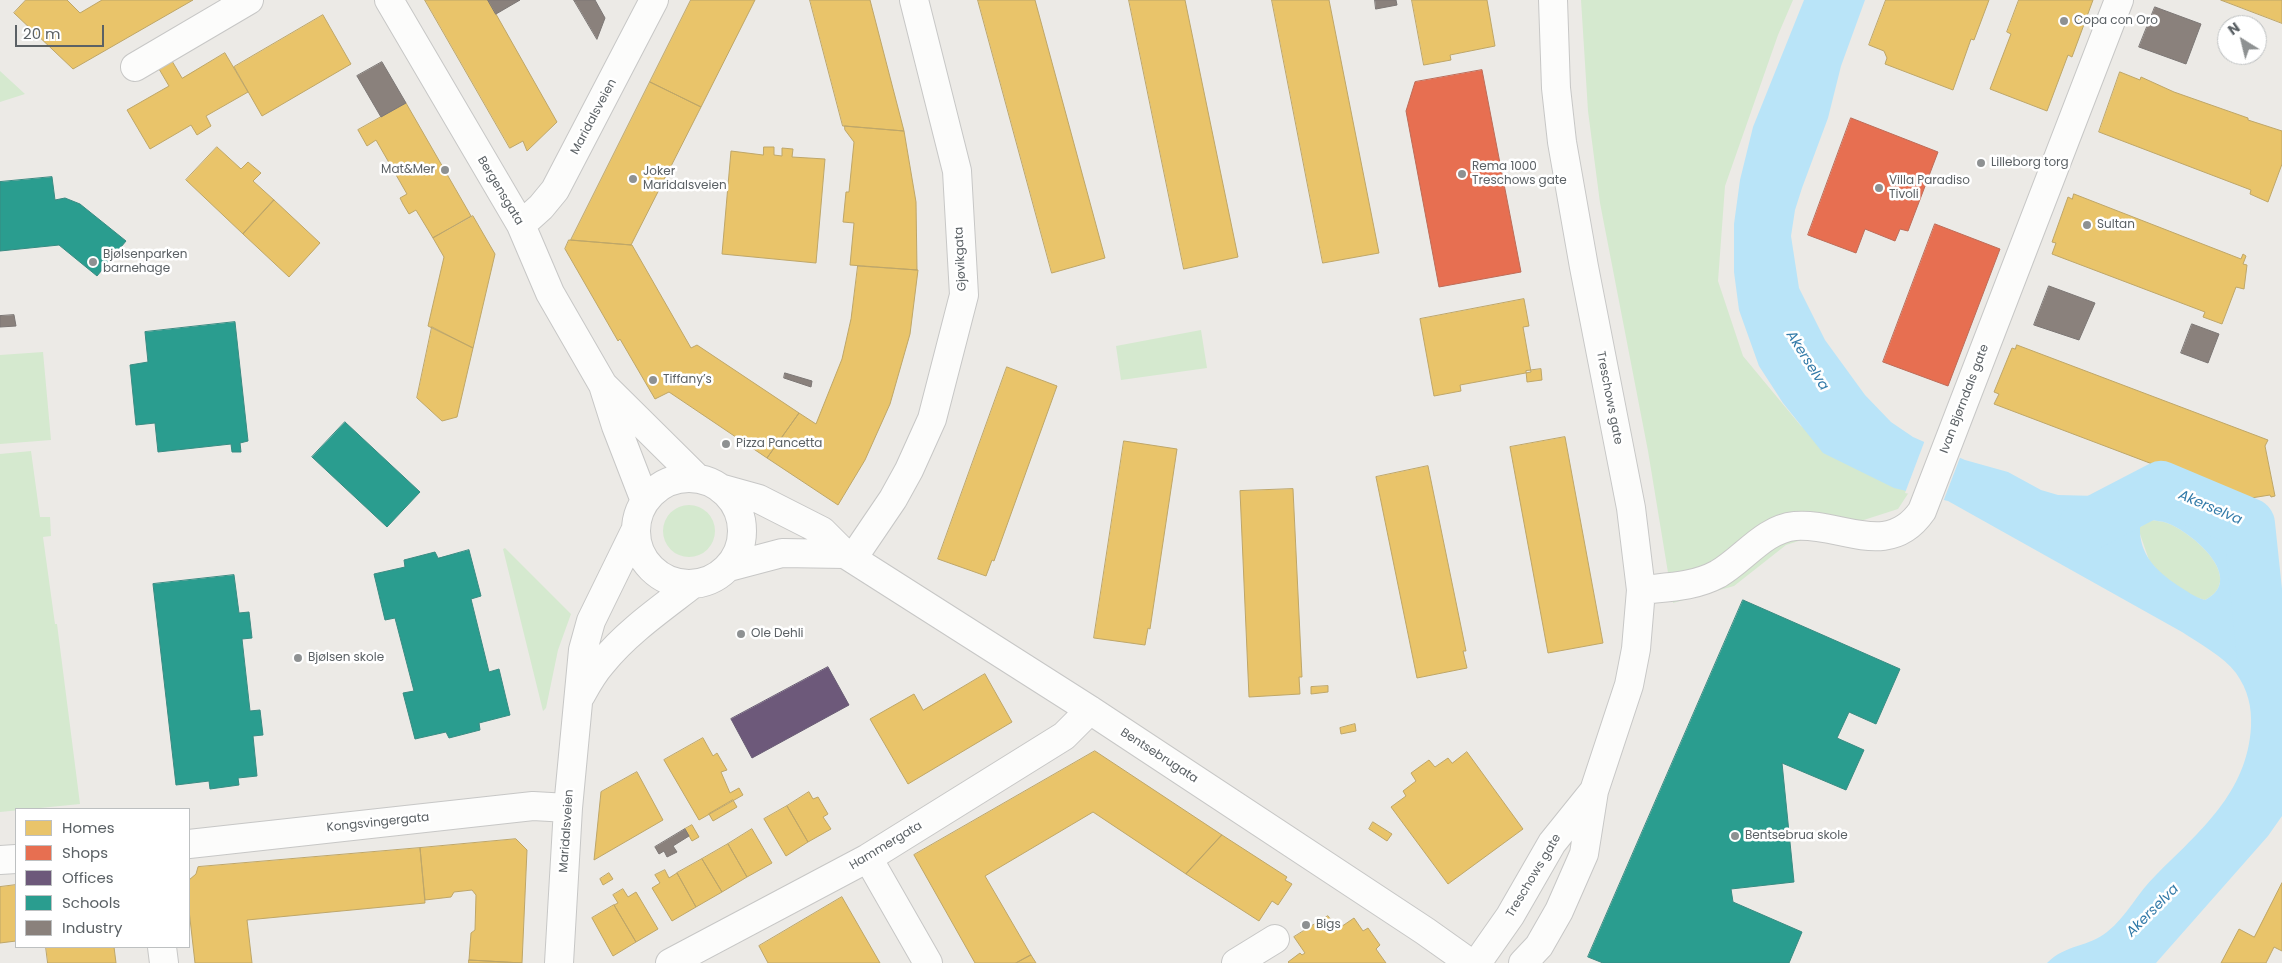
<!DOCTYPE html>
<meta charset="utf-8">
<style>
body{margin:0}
#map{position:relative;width:2282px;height:963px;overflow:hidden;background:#eceae6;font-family:Poppins,sans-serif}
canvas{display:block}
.legend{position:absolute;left:15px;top:808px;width:175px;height:140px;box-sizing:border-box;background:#fff;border:1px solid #bdc0c1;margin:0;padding:6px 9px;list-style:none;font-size:15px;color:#5b6165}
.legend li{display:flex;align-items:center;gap:10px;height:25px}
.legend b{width:25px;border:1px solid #bdc0c1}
.north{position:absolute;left:2217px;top:15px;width:50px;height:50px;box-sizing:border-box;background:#fff;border:1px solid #bdc0c1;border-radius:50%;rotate:324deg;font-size:14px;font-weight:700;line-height:20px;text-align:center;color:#5b6165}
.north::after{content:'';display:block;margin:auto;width:18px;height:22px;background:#8e9192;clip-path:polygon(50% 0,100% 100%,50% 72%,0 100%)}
.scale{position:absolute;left:15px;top:25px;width:89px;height:22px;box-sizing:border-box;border:2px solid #5b6165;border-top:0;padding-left:6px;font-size:15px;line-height:18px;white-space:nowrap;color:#5b6165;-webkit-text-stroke:4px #fff;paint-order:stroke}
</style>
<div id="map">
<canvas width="2282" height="963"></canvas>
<ul class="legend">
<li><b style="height:14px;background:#e9c46a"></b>Homes</li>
<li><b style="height:14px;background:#e76f51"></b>Shops</li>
<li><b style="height:14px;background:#6d597a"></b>Offices</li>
<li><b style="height:14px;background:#2a9d8f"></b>Schools</li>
<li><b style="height:14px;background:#8a817c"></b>Industry</li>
</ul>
<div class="north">N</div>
<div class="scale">20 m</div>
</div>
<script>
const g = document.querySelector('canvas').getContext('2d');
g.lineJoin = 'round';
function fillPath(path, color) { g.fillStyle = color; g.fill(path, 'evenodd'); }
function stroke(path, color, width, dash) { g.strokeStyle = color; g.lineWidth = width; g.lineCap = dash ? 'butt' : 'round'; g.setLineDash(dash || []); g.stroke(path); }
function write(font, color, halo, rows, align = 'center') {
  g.font = font + ' Poppins,sans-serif'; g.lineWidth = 5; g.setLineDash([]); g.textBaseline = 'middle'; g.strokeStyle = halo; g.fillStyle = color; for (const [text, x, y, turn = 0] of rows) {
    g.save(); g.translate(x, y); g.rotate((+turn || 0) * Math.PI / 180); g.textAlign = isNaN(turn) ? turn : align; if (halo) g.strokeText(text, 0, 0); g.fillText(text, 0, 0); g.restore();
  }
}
const green = new Path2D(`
 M 1581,0 L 1793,0 L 1778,35 L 1725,186 L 1718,281 L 1743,356 L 1801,426 L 1915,483 L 1898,509 L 1786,545 L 1734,586 L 1673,603 L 1648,451 L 1600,203 L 1588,111 Z
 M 0,71 L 25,94 L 0,102 Z
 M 1201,330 L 1207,368 L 1121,380 L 1116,346 Z
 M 43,352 L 51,440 L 0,444 L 0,355 Z
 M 31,451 L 40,517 L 50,517 L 51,536 L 43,537 L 55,624 L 57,624 L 80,804 L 0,812 L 0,454 Z
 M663 531a26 26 0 1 1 52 0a26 26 0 1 1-52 0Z
 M 2151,520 C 2156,521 2162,521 2167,523 C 2192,532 2247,579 2205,600 L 2194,597 L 2161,575 L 2149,560 L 2140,534 L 2140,527 Z
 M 505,548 L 571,614 L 558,650 L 546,708 L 543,711 L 503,549 Z`);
const water = new Path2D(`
 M 1804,0 L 1865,0 L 1841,66 L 1828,118 L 1802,188 L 1795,210 L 1791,236 L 1799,288 L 1825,340 L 1865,395 L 1891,422 L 1913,437 L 1965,460 L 2008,472 L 2041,490 L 2058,495 L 2097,496 L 2117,492 L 2144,492 L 2175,500 L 2197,513 L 2218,532 L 2237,556 L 2247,575 L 2258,607 L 2282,644 L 2282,816 L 2268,836 L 2156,963 L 2047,963 C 2066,944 2089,947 2107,932 C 2127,916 2138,892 2156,875 C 2200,831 2247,793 2251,727 C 2252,707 2248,690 2236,673 C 2223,656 2200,644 2182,632 L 1948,501 L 1894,488 L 1823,453 L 1783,403 L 1759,366 L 1739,310 L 1734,272 L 1734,224 L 1740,180 L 1753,127 ZM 2151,520 C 2156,521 2162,521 2167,523 C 2192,532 2247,579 2205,600 C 2194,597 2187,591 2177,585 C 2157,571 2139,555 2140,527 Z`);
const pier = new Path2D(`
 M 1925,440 L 1961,455 L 1943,502 L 1905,493 Z`);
const homes = new Path2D(`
 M 26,0 L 67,0 L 80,13 L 102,0 L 193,0 L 73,69 L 14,13 Z
 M 425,0 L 488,0 L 557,122 L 527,151 L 523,141 L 510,148 Z
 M 691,0 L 755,0 L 701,107 L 650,82 Z
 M 810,0 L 870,0 L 904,131 L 843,126 Z
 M 978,0 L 1035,0 L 1105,258 L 1052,273 Z
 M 1129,0 L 1185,0 L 1238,257 L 1184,269 Z
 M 1272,0 L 1329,0 L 1379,253 L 1323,263 Z
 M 1412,0 L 1487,0 L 1495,46 L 1450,55 L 1451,60 L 1424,65 Z
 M 1886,0 L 1989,0 L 1974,40 L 1971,39 L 1953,90 L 1885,64 L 1887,58 L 1884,51 L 1869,45 Z
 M 2019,0 L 2093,0 L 2072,57 L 2068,55 L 2047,111 L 1990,89 L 2011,34 L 2007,32 Z
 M 2221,0 L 2282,0 L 2282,23 Z
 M 323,15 L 351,64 L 262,116 L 234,67 Z
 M 225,53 L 248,92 L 206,116 L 211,126 L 197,135 L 191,125 L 150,149 L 127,110 L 169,86 L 159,69 L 172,61 L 182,78 Z
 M 2120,72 L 2140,80 L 2141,77 L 2174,92 L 2248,118 L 2248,120 L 2282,131 L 2282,164 L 2268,202 L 2250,194 L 2251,190 L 2099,132 Z
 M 650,82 L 701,107 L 631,245 L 571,240 Z
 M 406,103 L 471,216 L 433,238 L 416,210 L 409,214 L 403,204 L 400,198 L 407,194 L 376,140 L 367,146 L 358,130 Z
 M 845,126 L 904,131 L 916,202 L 917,270 L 850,265 L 854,223 L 843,222 L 846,192 L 849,192 L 854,142 L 845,130 Z
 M 217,147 L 241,169 L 248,162 L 261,173 L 253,181 L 274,200 L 243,234 L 186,180 Z
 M 764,147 L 774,147 L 774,155 L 782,156 L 782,148 L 793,149 L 792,157 L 825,159 L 816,263 L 722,254 L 731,151 L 763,155 Z
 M 2074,194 L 2241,259 L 2243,254 L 2246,256 L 2243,264 L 2247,265 L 2244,289 L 2236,287 L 2222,324 L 2203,317 L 2205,312 L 2052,254 L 2056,243 L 2052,242 L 2068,197 L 2072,199 Z
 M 274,200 L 320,243 L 289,277 L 243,234 Z
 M 473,216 L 495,254 L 473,348 L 428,326 L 444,257 L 433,238 Z
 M 569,240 L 632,245 L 691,348 L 697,345 L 799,413 L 767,458 L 669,392 L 655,399 L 620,339 L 618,341 L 565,249 Z
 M 858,266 L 918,270 L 910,334 L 890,404 L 865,460 L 838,505 L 767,458 L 799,413 L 816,424 L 842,359 L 851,319 Z
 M 1524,299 L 1529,326 L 1523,327 L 1531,372 L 1460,385 L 1461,391 L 1434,396 L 1420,319 Z
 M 432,327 L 473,348 L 457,417 L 442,421 L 417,398 Z
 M 2017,345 L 2268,440 L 2265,446 L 2275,496 L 2271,497 L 2270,495 L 2251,498 L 2250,501 L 1994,404 L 1999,394 L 1994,392 L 2012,348 L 2015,349 Z
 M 1007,367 L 1057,386 L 994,561 L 992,560 L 986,576 L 938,559 Z
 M 1541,369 L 1542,380 L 1527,382 L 1526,371 Z
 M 1565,437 L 1603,643 L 1548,653 L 1510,447 Z
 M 1124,441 L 1177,449 L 1150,629 L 1148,628 L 1145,645 L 1094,638 Z
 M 1428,466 L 1466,651 L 1463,651 L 1467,668 L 1417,678 L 1376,477 Z
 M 1293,489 L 1302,677 L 1299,677 L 1300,694 L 1249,697 L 1240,491 Z
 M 985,674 L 1012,722 L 908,784 L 870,719 L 914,694 L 923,710 Z
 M 1328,686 L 1328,692 L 1311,694 L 1311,687 Z
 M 1355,724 L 1356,731 L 1341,734 L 1340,728 Z
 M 703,738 L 713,756 L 717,753 L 727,770 L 721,772 L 730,793 L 739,788 L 743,795 L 699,820 L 664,760 Z
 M 1095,751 L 1222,835 L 1186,874 L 1093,812 L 985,876 L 1031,955 L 1016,963 L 975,963 L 914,855 Z
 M 1467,752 L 1523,829 L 1448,884 L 1391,807 L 1406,796 L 1403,791 L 1416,781 L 1411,773 L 1429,760 L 1435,767 L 1448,758 L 1452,763 Z
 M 637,772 L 663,820 L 594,860 L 601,792 Z
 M 809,792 L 813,799 L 818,797 L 828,814 L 823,817 L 831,829 L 808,842 L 787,806 Z
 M 733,800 L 737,807 L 713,821 L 709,814 Z
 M 787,806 L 808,842 L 786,856 L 764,819 Z
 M 1373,822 L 1392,834 L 1387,841 L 1369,829 Z
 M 692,825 L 699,837 L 692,841 L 685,829 Z
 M 752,829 L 772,863 L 747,877 L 728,844 Z
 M 1222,835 L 1287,877 L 1285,880 L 1292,884 L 1278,905 L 1272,901 L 1259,921 L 1186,874 Z
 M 516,839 L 527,850 L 522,963 L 469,960 L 471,933 L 475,930 L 476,895 L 472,890 L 454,892 L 451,897 L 425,900 L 420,848 Z
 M 728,844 L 747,877 L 722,892 L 702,859 Z
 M 420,848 L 425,903 L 247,920 L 252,963 L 195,963 L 189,910 L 189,880 L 196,874 L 198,867 Z
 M 702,859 L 722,892 L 696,907 L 677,873 Z
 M 665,870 L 669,878 L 677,873 L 696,907 L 672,921 L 652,888 L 660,883 L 655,875 Z
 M 609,873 L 613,879 L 603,885 L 600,879 Z
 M 2282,883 L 2282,951 L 2274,947 L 2266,963 L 2221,963 L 2239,929 L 2254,937 Z
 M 16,885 L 16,941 L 0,943 L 0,887 Z
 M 623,889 L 628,897 L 636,892 L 658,929 L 636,942 L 614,905 L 618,903 L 613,895 Z
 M 842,897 L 880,963 L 768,963 L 759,946 Z
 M 614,905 L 636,942 L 613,956 L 592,918 Z
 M 1328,916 L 1338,929 L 1354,918 L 1363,931 L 1368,928 L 1380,945 L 1376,949 L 1386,963 L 1289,963 L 1288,962 L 1300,953 L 1302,955 L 1305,953 L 1294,937 Z
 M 46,947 L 114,947 L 116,963 L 48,963 Z
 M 1031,955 L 1036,963 L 1016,963 Z
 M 469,960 L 522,963 L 469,963 Z`);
const shops = new Path2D(`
 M 1482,70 L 1521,272 L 1439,287 L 1406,111 L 1415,82 Z
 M 1851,118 L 1938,152 L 1908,231 L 1900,229 L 1895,241 L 1865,229 L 1856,253 L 1808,235 Z
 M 1935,224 L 2000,249 L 1948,386 L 1883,362 Z`);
const offices = new Path2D(`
 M 828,667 L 849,705 L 752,758 L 731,719 Z`);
const schools = new Path2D(`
 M 52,177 L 55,200 L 65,198 L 80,204 L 126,241 L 97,276 L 59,245 L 0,251 L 0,182 Z
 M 235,322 L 248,441 L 240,443 L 241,452 L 232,452 L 231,444 L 158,452 L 155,423 L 136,425 L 130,365 L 148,362 L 145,332 Z
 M 345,422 L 420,492 L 387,527 L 312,457 Z
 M 469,550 L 481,596 L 471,599 L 489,672 L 499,669 L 510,715 L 479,723 L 480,730 L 449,738 L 446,732 L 415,739 L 403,693 L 414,691 L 395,618 L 385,620 L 374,574 L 405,567 L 404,560 L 435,552 L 438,558 Z
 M 234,575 L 239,613 L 249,612 L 252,638 L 242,639 L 250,711 L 260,710 L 263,735 L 253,736 L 257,776 L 238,778 L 239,785 L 210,789 L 209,781 L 176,785 L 153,584 Z
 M 1743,600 L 1900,669 L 1876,724 L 1849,712 L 1837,738 L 1864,750 L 1846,790 L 1782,763 L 1794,882 L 1731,889 L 1733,902 L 1802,932 L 1789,963 L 1603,963 L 1588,957 Z`);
const industry = new Path2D(`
 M 488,0 L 520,0 L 496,14 Z
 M 574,0 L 595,0 L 605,18 L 597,39 Z
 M 1375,0 L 1396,0 L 1397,5 L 1376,9 Z
 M 2155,7 L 2201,24 L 2186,64 L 2139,47 Z
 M 382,62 L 406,103 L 381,117 L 357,76 Z
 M 2049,286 L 2095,303 L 2079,340 L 2034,325 Z
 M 14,315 L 16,326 L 0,327 L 0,316 Z
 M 2192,324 L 2219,334 L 2208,363 L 2181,353 Z
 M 785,373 L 812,381 L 811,387 L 784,378 Z
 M 685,829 L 689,836 L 673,846 L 677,852 L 667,857 L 664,851 L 659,854 L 655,847 Z`);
const river = new Path2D(`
 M 2084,527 L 2161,487 L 2249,524 L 2264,666`);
const minor = new Path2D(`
 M 389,0 L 521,225 L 550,293 L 603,385 L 616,426 L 645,501
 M 135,67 L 249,0
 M 521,225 L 541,207 L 555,190 L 654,0
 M 604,386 L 697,478
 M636 531a53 53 0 1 1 106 0a53 53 0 1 1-106 0Z
 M 723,489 L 759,499 L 822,531 L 845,554 L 1090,710 L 1425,931 L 1470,963
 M 853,558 L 893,499 L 909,470 L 932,419 L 964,295 L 957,171 L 914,0
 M 729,567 L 782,553 L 845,554
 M 1641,590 C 1668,587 1694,587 1718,574 C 1744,559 1764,529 1795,526 C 1840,522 1888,560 1922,511 L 2119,0
 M 581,695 C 587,684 594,672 602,663 C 627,632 662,608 693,584
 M 189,844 L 533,806 L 568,808
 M 868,858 L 928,963
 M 0,860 L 16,859
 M 162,947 L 164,963
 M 559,963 L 568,808 L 583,650 L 591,621 L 636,529
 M 670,963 L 868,858 L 1064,736 L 1090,710
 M 1236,963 L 1275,939
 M 1477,963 L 1510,916 L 1552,843 L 1593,792
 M 1523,963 L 1539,946 L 1559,911 L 1584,854 L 1594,791 L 1629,685 L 1636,649 L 1641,590 L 1631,508 L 1584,267 L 1562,142 L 1556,88 L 1553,0`);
const markers = [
 [2064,21,5,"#8e9192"],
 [1981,163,5,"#8e9192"],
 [445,170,5,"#8e9192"],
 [1462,174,5,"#8e9192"],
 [633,179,5,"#8e9192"],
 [1879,188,5,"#8e9192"],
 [2087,225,5,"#8e9192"],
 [93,262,5,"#8e9192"],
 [653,380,5,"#8e9192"],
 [726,444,5,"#8e9192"],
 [741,634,5,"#8e9192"],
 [298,658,5,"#8e9192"],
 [1735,836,5,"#8e9192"],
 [1306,925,5,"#8e9192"]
];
const poiNames = [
 ["Copa con Oro",2074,21],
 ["Lilleborg torg",1991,163],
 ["Rema 1000",1472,167],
 ["Treschows gate",1472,181],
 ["Mat&Mer",435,170,"right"],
 ["Joker",643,172],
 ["Maridalsveien",643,186],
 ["Villa Paradiso",1889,181],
 ["Tivoli",1889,195],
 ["Sultan",2097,225],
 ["Bjølsenparken",103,255],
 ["barnehage",103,269],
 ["Tiffany’s",663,380],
 ["Pizza Pancetta",736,444],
 ["Ole Dehli",751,634],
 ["Bjølsen skole",308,658],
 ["Bentsebrua skole",1745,836],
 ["Bigs",1316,925]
];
const streetNames = [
 ["Maridalsveien",594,117,-62],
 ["Bergensgata",500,191,59],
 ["Gjøvikgata",961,259,-93],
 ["Treschows gate",1609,398,79],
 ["Ivan Bjørndals gate",1965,399,-69],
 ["Bentsebrugata",1159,756,33],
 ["Kongsvingergata",378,823,-6],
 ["Maridalsveien",567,831,-86],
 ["Hammergata",886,846,-31],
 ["Treschows gate",1534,876,-59]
];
const waterNames = [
 ["Akerselva",1807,361,58],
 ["Akerselva",2210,508,23],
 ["Akerselva",2153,911,-45]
];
fillPath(green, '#d5e9cf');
fillPath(water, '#b9e4f8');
fillPath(pier, '#eceae6');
fillPath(homes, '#e9c46a');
stroke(homes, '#bea668', 1);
fillPath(shops, '#e76f51');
stroke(shops, '#bd6b57', 1);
fillPath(offices, '#6d597a');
stroke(offices, '#685b74', 1);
fillPath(schools, '#2a9d8f');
stroke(schools, '#398b82', 1);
fillPath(industry, '#8a817c');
stroke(industry, '#7c7775', 1);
stroke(river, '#b9e4f8', 52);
stroke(minor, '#c7c7c6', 30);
stroke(minor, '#fcfcfb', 28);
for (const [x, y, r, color] of markers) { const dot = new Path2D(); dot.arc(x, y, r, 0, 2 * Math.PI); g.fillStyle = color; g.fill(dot); stroke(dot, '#fff', 2); }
write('12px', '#5b6165', '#fff', poiNames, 'left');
write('12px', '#5b6165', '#fff', streetNames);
write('italic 14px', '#327aa8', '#fff', waterNames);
</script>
